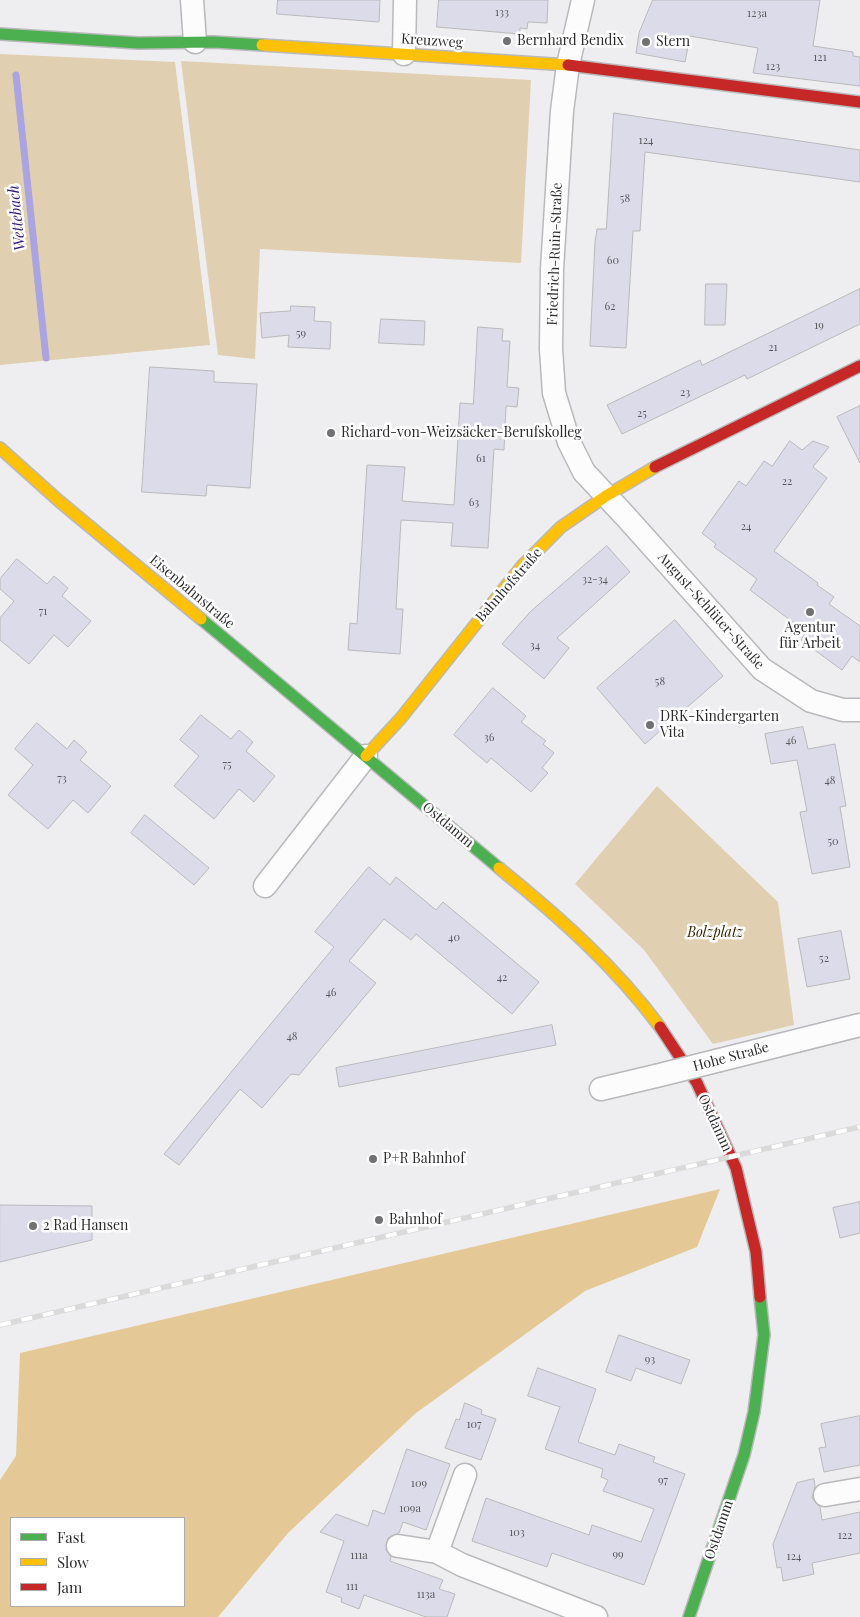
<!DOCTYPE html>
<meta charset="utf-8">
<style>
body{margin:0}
#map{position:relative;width:860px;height:1617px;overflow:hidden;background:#eeeef0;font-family:"Playfair Display",serif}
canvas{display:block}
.legend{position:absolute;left:10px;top:1517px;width:175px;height:90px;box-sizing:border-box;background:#fff;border:1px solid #ababac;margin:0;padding:6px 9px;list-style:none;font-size:15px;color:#2d2d2f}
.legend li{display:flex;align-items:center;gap:10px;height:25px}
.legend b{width:25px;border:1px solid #ababac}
</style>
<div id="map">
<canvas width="860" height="1617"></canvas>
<ul class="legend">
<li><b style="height:6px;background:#4caf50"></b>Fast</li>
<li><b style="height:6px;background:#ffc107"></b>Slow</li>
<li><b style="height:6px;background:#c62828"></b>Jam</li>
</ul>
</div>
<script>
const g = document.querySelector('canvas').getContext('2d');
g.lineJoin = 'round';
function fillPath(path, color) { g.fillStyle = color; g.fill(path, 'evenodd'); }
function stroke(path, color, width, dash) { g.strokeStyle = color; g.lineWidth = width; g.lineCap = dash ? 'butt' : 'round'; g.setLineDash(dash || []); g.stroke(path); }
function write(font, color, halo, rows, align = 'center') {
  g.font = font + ' "Playfair Display",serif'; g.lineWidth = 5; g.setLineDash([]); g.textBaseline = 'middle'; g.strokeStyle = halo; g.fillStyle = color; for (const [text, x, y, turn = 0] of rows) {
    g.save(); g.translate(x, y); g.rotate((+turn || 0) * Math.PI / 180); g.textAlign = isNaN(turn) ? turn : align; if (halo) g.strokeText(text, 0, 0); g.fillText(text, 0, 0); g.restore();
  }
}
const green = new Path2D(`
 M 0,54 L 175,62 L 210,345 L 0,365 Z
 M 181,61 L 531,80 L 521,263 L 260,249 L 255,359 L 218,355 Z
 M 657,786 L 778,902 L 794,1025 L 713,1044 L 644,950 L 575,884 Z`);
const forest = new Path2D(`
 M 720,1189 L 697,1247 L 585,1291 L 416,1413 L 288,1533 L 218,1617 L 0,1617 L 0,1480 L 16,1456 L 20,1353 ZM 11,1518 L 184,1518 L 184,1606 L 11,1606 Z`);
const stream = new Path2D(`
 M 16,75 L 46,358`);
const building = new Path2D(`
 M 278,0 L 380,0 L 379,22 L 277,14 Z
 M 439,0 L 548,0 L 547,23 L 528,22 L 527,29 L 520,28 L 520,34 L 437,27 Z
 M 653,0 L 820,0 L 813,46 L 853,52 L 853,56 L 860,57 L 860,86 L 753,73 L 758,48 L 690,36 L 685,62 L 636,53 L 639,33 Z
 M 614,113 L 860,150 L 860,182 L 645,152 L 640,231 L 633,231 L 626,348 L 590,346 L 595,242 L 597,229 L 606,229 Z
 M 706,284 L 727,284 L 725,325 L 705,325 Z
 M 860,289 L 860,324 L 747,379 L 745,375 L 622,434 L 607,405 L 700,360 L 702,365 Z
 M 291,306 L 315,307 L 314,321 L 331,322 L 330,349 L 288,347 L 289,335 L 262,338 L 260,313 L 290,311 Z
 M 381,319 L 425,321 L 424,345 L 379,343 Z
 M 478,327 L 503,329 L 502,341 L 510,341 L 507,387 L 519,388 L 517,407 L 506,406 L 504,450 L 494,449 L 488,548 L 451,546 L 453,523 L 401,520 L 396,609 L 403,609 L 400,654 L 348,650 L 350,623 L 357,624 L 367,465 L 405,467 L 402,501 L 454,505 L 460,403 L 473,404 Z
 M 150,367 L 214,371 L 214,382 L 257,384 L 250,488 L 207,485 L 206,496 L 142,492 Z
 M 860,406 L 860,463 L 837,417 Z
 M 790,441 L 802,450 L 813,441 L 829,447 L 813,467 L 827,478 L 774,551 L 818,583 L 817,585 L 834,597 L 829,604 L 860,626 L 860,662 L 852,656 L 842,670 L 801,640 L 806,632 L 750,590 L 757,579 L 714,547 L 716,544 L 702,533 L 739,481 L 746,486 L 764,461 L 772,466 Z
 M 607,546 L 630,572 L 557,638 L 569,648 L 544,679 L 502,644 L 530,612 Z
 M 17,559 L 47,584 L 54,576 L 68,588 L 62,596 L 91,621 L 68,647 L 54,635 L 29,664 L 0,640 L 0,618 L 14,601 L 0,589 L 0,579 Z
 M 675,620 L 723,676 L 645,744 L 597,688 Z
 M 493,688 L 526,716 L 521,722 L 546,741 L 543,744 L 554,753 L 542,768 L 548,773 L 531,792 L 491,758 L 487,763 L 454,735 Z
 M 201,715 L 231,739 L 239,730 L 253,742 L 246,751 L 275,776 L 254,802 L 239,789 L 214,819 L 174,786 L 199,756 L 180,740 Z
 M 37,723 L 67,749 L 74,740 L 87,752 L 80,760 L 111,786 L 88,813 L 73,800 L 48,829 L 8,795 L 33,765 L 15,749 Z
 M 803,727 L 808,749 L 835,744 L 846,806 L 840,807 L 850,867 L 812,874 L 800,812 L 807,811 L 797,760 L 771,764 L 765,734 Z
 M 145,815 L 209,868 L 194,885 L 131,833 Z
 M 369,867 L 390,885 L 396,877 L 436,910 L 443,902 L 539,982 L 512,1014 L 416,934 L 411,940 L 384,919 L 349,961 L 376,983 L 299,1075 L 291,1074 L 262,1108 L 240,1089 L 179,1165 L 164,1154 L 334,947 L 315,932 Z
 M 841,931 L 850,979 L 807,987 L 798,939 Z
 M 552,1025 L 556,1045 L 339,1087 L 336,1068 Z
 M 860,1202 L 860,1233 L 840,1238 L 833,1208 Z
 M 0,1205 L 92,1206 L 92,1240 L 0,1262 Z
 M 619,1335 L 690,1360 L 681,1384 L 636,1368 L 631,1381 L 606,1372 Z
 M 538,1368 L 596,1389 L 578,1442 L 615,1455 L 619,1444 L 655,1457 L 653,1462 L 685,1474 L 644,1585 L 552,1553 L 547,1567 L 472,1541 L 486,1498 L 589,1535 L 592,1525 L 641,1542 L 654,1509 L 603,1491 L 608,1480 L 601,1477 L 603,1469 L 545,1449 L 560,1407 L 528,1396 Z
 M 465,1403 L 482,1410 L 481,1414 L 496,1419 L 481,1460 L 445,1448 L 456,1419 L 459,1420 Z
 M 860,1416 L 860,1465 L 824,1472 L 819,1448 L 826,1447 L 821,1424 Z
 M 407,1449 L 450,1464 L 426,1530 L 403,1522 L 399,1533 L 388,1538 L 386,1550 L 391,1557 L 390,1561 L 443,1580 L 439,1589 L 455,1594 L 447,1617 L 426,1617 L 364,1595 L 359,1609 L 341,1602 L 342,1598 L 326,1592 L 344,1541 L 320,1532 L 336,1514 L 368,1526 L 373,1510 L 384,1514 Z
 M 814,1479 L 815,1486 L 812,1498 L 820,1507 L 822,1520 L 860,1512 L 860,1553 L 812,1563 L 814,1574 L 783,1581 L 781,1567 L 777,1568 L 773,1544 L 797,1483 Z`);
const street = new Path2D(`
 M 192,0 L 195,42
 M 583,0 L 568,65 L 562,111 L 552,269 L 551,349 L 554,393 L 569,442 L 584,472 L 627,518 L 762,669 L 811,701 L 843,710 L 860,710
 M 404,54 L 405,0
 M 265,886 L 366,756
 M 720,1060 L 860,1025
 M 601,1089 L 656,1076
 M 465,1475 L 437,1552 L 462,1565 L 596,1617
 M 825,1495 L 860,1489
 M 398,1546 L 437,1552`);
const fast = new Path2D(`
 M 0,34 L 138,43 L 214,42 L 262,45
 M 201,619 L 499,868
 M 689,1617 L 744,1455 L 754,1412 L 764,1335 L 760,1297`);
const slow = new Path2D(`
 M 262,45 L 568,65
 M 0,448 L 59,501 L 201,619
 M 366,756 L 401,718 L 522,566 L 561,527 L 606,496 L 655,467
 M 499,868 C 558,916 615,966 660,1027`);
const jam = new Path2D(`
 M 568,65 L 860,102
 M 655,467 L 860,366
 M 660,1027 L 697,1083 L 736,1168 L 756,1252 L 760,1297`);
const rail = new Path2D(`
 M 0,1325 L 860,1127`);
const streetBridge = new Path2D(`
 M 656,1076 L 720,1060`);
const markers = [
 [507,41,5,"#717173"],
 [646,42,5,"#717173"],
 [331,433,5,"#717173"],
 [810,612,5,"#717173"],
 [650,725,5,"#717173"],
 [373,1159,5,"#717173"],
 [379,1220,5,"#717173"],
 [33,1226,5,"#717173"]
];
const numberNames = [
 ["133",502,13],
 ["123a",757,14],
 ["121",820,58],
 ["123",773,67],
 ["124",646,141],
 ["58",625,199],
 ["60",613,261],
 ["62",610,307],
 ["19",819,326],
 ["59",301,334],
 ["21",773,348],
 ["23",685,393],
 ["25",642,414],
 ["61",481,459],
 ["22",787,482],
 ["63",474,503],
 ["24",746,527],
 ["32-34",595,580],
 ["71",43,612],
 ["34",535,646],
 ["58",660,682],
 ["36",489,738],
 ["46",791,741],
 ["75",227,765],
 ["73",62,779],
 ["48",830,781],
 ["50",833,842],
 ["40",454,938],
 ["52",824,959],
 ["42",502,978],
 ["46",331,993],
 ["48",292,1037],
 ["93",650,1360],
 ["107",474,1425],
 ["97",663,1481],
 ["109",419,1484],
 ["109a",410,1509],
 ["103",517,1533],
 ["122",845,1536],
 ["99",618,1555],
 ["111a",359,1556],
 ["124",794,1557],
 ["111",352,1587],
 ["113a",426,1595]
];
const streetNames = [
 ["Kreuzweg",432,41,4],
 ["Friedrich-Ruin-Straße",555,254,-88],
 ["Bahnhofstraße",509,585,-49],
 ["Eisenbahnstraße",192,592,40],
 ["August-Schlüter-Straße",711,611,48],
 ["Ostdamm",448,825,40],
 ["Hohe Straße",731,1057,-15],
 ["Ostdamm",715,1123,65],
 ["Ostdamm",719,1530,-71]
];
const poiNames = [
 ["Bernhard Bendix",517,41],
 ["Stern",656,42],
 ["Richard-von-Weizsäcker-Berufskolleg",341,433],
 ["Agentur",810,628,"center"],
 ["für Arbeit",810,644,"center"],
 ["DRK-Kindergarten",660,717],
 ["Vita",660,733],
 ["P+R Bahnhof",383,1159],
 ["Bahnhof",389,1220],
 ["2 Rad Hansen",43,1226]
];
const parkNames = [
 ["Bolzplatz",715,933]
];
const waterNames = [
 ["Wettebach",17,218,-96]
];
fillPath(green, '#e1cfb1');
fillPath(forest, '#e4c997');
stroke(stream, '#aaa4e0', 7);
fillPath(building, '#dcdbe9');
stroke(building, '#b9b9bb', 1);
stroke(street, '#b9b9bb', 25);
stroke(fast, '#b9b9bb', 14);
stroke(slow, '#b9b9bb', 14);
stroke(jam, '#b9b9bb', 14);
stroke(street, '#fcfcfd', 22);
stroke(fast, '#4caf50', 11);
stroke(slow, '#ffc107', 11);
stroke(jam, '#c62828', 11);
stroke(rail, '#dadada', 5.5);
stroke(rail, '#fff', 4, [11]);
stroke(streetBridge, '#b9b9bb', 25, []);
stroke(streetBridge, '#fcfcfd', 22);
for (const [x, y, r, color] of markers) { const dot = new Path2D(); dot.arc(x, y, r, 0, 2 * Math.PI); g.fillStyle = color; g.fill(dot); stroke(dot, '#fff', 2); }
write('11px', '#59585e', null, numberNames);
write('14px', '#2d2d2f', '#fff', streetNames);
write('14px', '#2d2d2f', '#fff', poiNames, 'left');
write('italic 14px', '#3a2700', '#fff', parkNames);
write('italic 15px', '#33177a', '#fff', waterNames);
</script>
